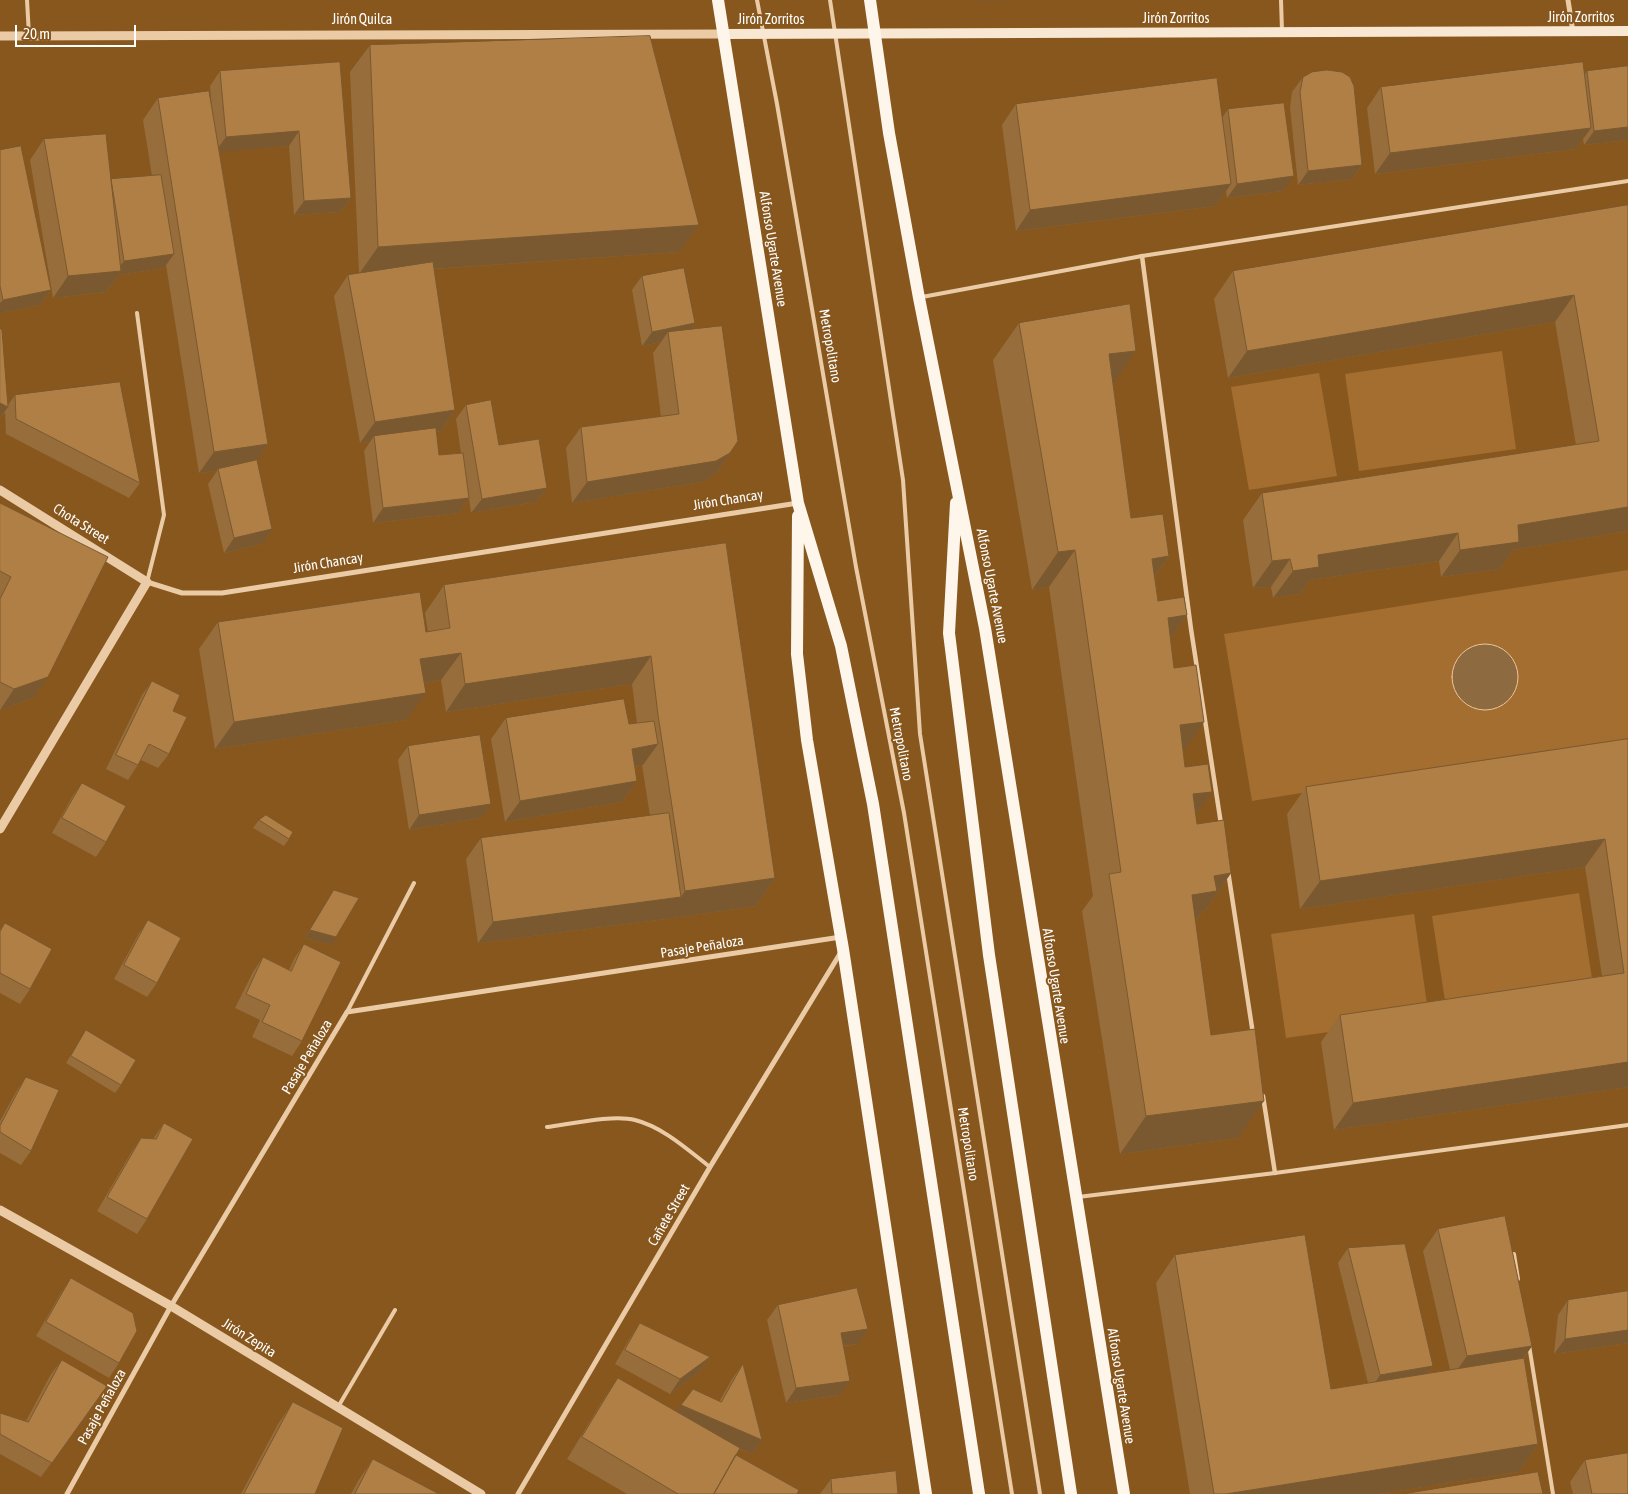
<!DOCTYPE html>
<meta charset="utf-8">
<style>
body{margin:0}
#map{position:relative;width:1628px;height:1494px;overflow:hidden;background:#87571d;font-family:"Asap Condensed",sans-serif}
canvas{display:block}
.scale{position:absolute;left:15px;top:25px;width:121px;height:22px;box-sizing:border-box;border:2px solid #fff;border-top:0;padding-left:6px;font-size:15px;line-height:18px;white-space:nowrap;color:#fff;-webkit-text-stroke:4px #87571d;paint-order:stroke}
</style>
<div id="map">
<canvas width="1628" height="1494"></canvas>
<div class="scale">20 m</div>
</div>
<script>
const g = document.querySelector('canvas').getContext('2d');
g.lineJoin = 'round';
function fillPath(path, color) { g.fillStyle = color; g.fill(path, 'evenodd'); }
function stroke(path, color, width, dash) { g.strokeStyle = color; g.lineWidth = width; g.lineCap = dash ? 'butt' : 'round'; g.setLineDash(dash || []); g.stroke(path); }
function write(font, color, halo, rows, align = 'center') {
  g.font = font + ' "Asap Condensed",sans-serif'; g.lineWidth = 4; g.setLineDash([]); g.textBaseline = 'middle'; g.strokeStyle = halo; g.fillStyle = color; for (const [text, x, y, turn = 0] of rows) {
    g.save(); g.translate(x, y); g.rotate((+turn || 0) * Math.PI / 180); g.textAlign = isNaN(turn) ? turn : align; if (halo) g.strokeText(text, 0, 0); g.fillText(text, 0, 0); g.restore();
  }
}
const green = new Path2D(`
 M 1502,351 L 1516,449 L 1359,471 L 1345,374 Z
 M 1319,373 L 1337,476 L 1249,490 L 1231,387 Z
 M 1628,570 L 1628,740 L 1252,801 L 1224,634 Z
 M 1579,893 L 1594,992 L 1447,1014 L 1432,916 Z
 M 1414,914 L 1429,1018 L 1286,1038 L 1271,934 Z`);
const water = new Path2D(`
 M1452 677a33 33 0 1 1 66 0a33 33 0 1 1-66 0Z`);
const service = new Path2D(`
 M 27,0 L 29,35
 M 757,0 L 777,104 L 856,567 L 904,813 L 1012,1494
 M 830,0 L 903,480 L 920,734 L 1040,1494
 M 1281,0 L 1282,31
 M 922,297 L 1142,256 L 1628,181
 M 137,313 L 164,515 L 147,582
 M 347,1012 L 414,883
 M 547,1127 C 570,1124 614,1114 635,1120 C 663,1127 688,1150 710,1167
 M 1078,1197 L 1275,1173 L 1628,1125
 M 1514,1254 L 1518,1279
 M 1529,1345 L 1553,1494
 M 338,1407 L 395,1310`);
const pedestrian = new Path2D(`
 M 1142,256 L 1191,629 L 1221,824
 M 1228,871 L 1253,1034
 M 1263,1096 L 1275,1173`);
const minor = new Path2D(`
 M 1568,0 L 1573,32
 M 147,582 L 182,593 L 222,593 L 798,503
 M 67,1494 L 171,1306 L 347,1012 L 841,937
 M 518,1494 L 710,1167 L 841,952`);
const tertiary = new Path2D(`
 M 0,36 L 724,34
 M 0,490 L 147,582 L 0,829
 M 0,1210 L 171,1306 L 481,1494`);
const secondary = new Path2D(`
 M 724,34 L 1628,31`);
const primary = new Path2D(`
 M 718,0 L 798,503 L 841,646 L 873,804 L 979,1494
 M 870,0 L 889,133 L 919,298 L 985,628 L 1124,1494
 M 956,503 L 949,633 L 989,955 L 1071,1494
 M 798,516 L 797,654 L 807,740 L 843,949 L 926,1494`);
const wall = new Path2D(`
 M 370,45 L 679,252 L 434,269 L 455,410 L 441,431 L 436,432 L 439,455 L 461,453 L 456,419 L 466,405 L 499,445 L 547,488 L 536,502 L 471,513 L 469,498 L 459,513 L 373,523 L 364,451 L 370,442 L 360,443 L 334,296 L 348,275 L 359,273 L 350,72 Z
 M 340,62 L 351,198 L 340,212 L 294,215 L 289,146 L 219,151 L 268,444 L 256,460 L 262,544 L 224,553 L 208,484 L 217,471 L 199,473 L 166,265 L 164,268 L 119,275 L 106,292 L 53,298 L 30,160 L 44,139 L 111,179 L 152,176 L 143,120 L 158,98 L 212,109 L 210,86 L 220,71 Z
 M 1628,66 L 1628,140 L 1584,145 L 1583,139 L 1576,149 L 1375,174 L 1367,108 L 1381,87 L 1585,74 L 1587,71 Z
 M 1303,77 L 1362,165 L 1352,179 L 1298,185 L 1290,107 L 1292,92 Z
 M 1016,104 L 1222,118 L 1228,109 L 1283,191 L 1227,198 L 1226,191 L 1216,206 L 1016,231 L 1002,125 Z
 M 0,150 L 51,290 L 40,305 L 0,313 Z
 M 1628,205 L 1628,531 L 1513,550 L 1500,569 L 1441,577 L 1439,561 L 1310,580 L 1300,594 L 1273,598 L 1271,587 L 1253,588 L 1243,520 L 1262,493 L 1576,445 L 1555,322 L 1228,378 L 1214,299 L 1233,271 Z
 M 642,276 L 691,330 L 730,453 L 716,474 L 702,482 L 572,503 L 566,448 L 581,427 L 661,417 L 653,353 L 661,342 L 642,346 L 632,290 Z
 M 1019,323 L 1113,384 L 1131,518 L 1169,556 L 1155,576 L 1158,601 L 1187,615 L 1170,638 L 1185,767 L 1197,824 L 1231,873 L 1205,911 L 1203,911 L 1195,922 L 1211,1035 L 1238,1138 L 1120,1154 L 1082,911 L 1093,896 L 1049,587 L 1032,590 L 993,360 Z
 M 0,328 L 8,405 L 15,395 L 140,483 L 129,498 L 6,434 L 5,412 L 0,418 Z
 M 0,503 L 33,698 L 0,710 Z
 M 726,543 L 775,878 L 756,906 L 666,919 L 478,943 L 466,859 L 481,838 L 650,816 L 642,765 L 635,767 L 637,781 L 622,802 L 505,822 L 491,739 L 506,718 L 629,724 L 637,723 L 632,684 L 446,712 L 441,680 L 424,683 L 406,720 L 215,749 L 199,649 L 218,622 L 428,632 L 425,613 L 444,585 Z
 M 152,681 L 173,711 L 169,754 L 158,768 L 141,760 L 128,780 L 106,769 L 142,695 Z
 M 1628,739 L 1628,1087 L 1334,1130 L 1321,1042 L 1340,1015 L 1602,976 L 1585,867 L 1300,909 L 1287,814 L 1306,787 Z
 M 408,746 L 481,818 L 409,830 L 398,760 Z
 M 82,783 L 106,842 L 96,857 L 52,833 L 72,797 Z
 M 259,820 L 289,839 L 284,846 L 253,828 Z
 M 334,890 L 331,945 L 305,938 L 329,898 Z
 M 148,920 L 157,983 L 147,997 L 114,979 L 138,935 Z
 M 5,923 L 30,989 L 20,1004 L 0,993 L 0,930 Z
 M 304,944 L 302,1041 L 292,1056 L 252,1037 L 260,1020 L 235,1008 L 253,972 L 263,957 L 289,970 L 294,959 Z
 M 86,1030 L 121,1085 L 115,1093 L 66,1063 Z
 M 26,1077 L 31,1151 L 21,1165 L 0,1153 L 0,1121 L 16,1092 Z
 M 164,1123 L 147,1219 L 137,1234 L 97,1211 L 131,1153 L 141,1138 L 153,1139 Z
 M 1438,1229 L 1532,1346 L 1524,1358 L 1538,1444 L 1519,1472 L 1379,1494 L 1190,1494 L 1156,1283 L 1175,1255 L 1331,1389 L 1368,1383 L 1338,1263 L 1348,1248 L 1433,1366 L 1428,1373 L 1450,1370 L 1423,1251 Z
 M 71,1278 L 119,1363 L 109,1378 L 36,1336 L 61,1293 Z
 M 1628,1291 L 1628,1343 L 1554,1354 L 1558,1315 L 1568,1300 Z
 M 778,1305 L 858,1344 L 844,1346 L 840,1395 L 786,1403 L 767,1320 Z
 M 640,1323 L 710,1357 L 699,1372 L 670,1394 L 615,1364 L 630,1338 Z
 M 62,1360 L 97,1401 L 41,1477 L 0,1454 L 0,1413 L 26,1421 L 51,1374 Z
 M 743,1364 L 762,1440 L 752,1454 L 739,1449 L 736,1455 L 797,1494 L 627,1494 L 567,1459 L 603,1400 L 618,1378 L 676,1412 L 719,1402 L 732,1379 Z
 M 293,1402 L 315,1494 L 241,1494 L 278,1424 Z
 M 373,1459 L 439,1494 L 351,1494 L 358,1481 Z
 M 1585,1460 L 1628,1494 L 1573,1494 L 1570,1482 Z
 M 831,1479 L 898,1494 L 820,1494 Z`);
const shadedWall = new Path2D(`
 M 971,0 L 1037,0 L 970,1 Z
 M 1628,127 L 1628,140 L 1584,145 L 1594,131 Z
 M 1591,128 L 1576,149 L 1375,174 L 1390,153 Z
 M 299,131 L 289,146 L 215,152 L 226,137 Z
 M 1362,165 L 1352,179 L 1298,185 L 1308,171 Z
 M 1294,176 L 1283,191 L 1227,198 L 1237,184 Z
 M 1231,184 L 1216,206 L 1016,231 L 1030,210 Z
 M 351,198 L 340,212 L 294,215 L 304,201 Z
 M 699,225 L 679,252 L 359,274 L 378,247 Z
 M 174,254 L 164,268 L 119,275 L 106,292 L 53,298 L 68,276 L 117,271 L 124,261 Z
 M 51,290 L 40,305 L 0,313 L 0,303 L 3,300 Z
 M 1574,295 L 1555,322 L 1228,378 L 1247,351 Z
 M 695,323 L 685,338 L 668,332 L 661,342 L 642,346 L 652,332 Z
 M 1136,351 L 1110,388 L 1109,354 Z
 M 0,403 L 8,407 L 0,418 Z
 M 455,410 L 441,431 L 374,441 L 374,436 L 370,442 L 360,443 L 375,422 Z
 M 268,444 L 253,465 L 218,469 L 217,471 L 199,473 L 214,452 Z
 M 730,453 L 716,474 L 702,482 L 572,503 L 587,482 Z
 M 547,488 L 536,502 L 471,513 L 482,499 Z
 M 469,498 L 459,513 L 373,523 L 383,508 Z
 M 1628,507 L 1628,531 L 1513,550 L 1500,569 L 1441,577 L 1460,550 L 1518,525 Z
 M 272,529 L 262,544 L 224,553 L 234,538 Z
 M 1458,533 L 1439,561 L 1310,580 L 1300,594 L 1273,598 L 1293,571 L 1318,555 Z
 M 1075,550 L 1049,587 L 1032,590 L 1058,552 Z
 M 1169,556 L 1142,594 L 1152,559 Z
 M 1290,559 L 1271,587 L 1253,588 L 1272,561 Z
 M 1187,615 L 1160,652 L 1168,618 Z
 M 461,653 L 441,680 L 401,687 L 420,659 Z
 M 651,656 L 632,684 L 446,712 L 465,684 Z
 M 48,677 L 33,698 L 0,710 L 14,689 Z
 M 426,693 L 406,720 L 215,749 L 234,722 Z
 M 1204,722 L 1178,760 L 1180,725 Z
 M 658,744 L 643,765 L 617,770 L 632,749 Z
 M 637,781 L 622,802 L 505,822 L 520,801 Z
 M 1212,792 L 1186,829 L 1193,794 Z
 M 491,804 L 481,818 L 409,830 L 419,815 Z
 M 1605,839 L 1585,867 L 1300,909 L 1320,881 Z
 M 1231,873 L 1205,911 L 1203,911 L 1190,928 L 1192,895 L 1214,876 Z
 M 775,878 L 756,906 L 666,919 L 478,943 L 493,922 L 681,897 L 685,891 Z
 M 310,930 L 336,937 L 331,945 L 305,938 Z
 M 1628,1062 L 1628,1087 L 1334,1130 L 1353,1103 Z
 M 1264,1101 L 1238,1138 L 1120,1154 L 1146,1116 Z
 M 868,1329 L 858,1344 L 831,1347 L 841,1333 Z
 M 1628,1330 L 1628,1343 L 1554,1354 L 1565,1339 Z
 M 1532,1346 L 1517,1367 L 1452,1377 L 1467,1356 Z
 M 710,1357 L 699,1372 L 670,1394 L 680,1379 Z
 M 1433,1366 L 1422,1381 L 1370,1390 L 1380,1375 Z
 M 850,1381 L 840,1395 L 786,1403 L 796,1388 Z
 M 681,1405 L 762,1440 L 752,1454 L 671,1420 Z
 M 1538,1444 L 1519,1472 L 1379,1494 L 1226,1494 Z`);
const building = new Path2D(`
 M 650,36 L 699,225 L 378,247 L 370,45 Z
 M 340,62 L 351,198 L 304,201 L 299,131 L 226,137 L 220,71 Z
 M 1583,62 L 1591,128 L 1390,153 L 1381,87 Z
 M 1628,66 L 1628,127 L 1594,131 L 1587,71 Z
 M 1327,70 L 1342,72 L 1350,77 L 1354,86 L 1362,165 L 1308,171 L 1300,92 L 1303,77 L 1312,72 Z
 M 1217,78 L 1231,184 L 1030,210 L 1016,104 Z
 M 209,91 L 268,444 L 214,452 L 158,98 Z
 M 1284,103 L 1294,176 L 1237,184 L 1228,109 Z
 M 106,134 L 121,271 L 68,276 L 44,139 Z
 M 21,146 L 51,290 L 3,300 L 0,286 L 0,150 Z
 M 161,175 L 174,254 L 124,261 L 111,179 Z
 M 1628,205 L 1628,507 L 1518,525 L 1519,542 L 1460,550 L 1458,533 L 1318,555 L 1319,567 L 1293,571 L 1290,559 L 1272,561 L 1262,493 L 1599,441 L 1574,295 L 1247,351 L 1233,271 Z
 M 433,262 L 455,410 L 375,422 L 348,275 Z
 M 684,268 L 695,323 L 652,332 L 642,276 Z
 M 1130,304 L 1136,351 L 1109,354 L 1131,518 L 1163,514 L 1169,556 L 1152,559 L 1158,601 L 1184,597 L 1187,615 L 1168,618 L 1174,668 L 1196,665 L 1204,722 L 1180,725 L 1185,767 L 1208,764 L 1212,792 L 1193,794 L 1197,824 L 1224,820 L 1231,873 L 1214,876 L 1217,891 L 1192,895 L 1211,1035 L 1255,1029 L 1264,1101 L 1146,1116 L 1109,874 L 1121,872 L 1075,550 L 1058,552 L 1019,323 Z
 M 722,326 L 738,441 L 730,453 L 716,461 L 587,482 L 581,427 L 679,414 L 668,332 Z
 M 0,328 L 2,330 L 8,407 L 0,403 Z
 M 120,382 L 140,483 L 16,419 L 15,395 Z
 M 491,400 L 499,445 L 539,439 L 547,488 L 482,499 L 466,405 Z
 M 436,428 L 439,455 L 463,453 L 469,498 L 383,508 L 374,436 Z
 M 257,460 L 272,529 L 234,538 L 218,469 Z
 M 0,503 L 108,557 L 48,677 L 14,689 L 0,682 L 0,599 L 11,577 L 0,571 Z
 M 726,543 L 775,878 L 685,891 L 658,715 L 651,656 L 465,684 L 461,653 L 420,659 L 426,693 L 234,722 L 218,622 L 420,592 L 426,632 L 450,628 L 444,585 Z
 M 152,681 L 180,695 L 173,711 L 187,717 L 169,754 L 149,744 L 138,765 L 116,755 Z
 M 624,699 L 629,724 L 654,721 L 658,744 L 632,749 L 637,781 L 520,801 L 506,718 Z
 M 480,735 L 491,804 L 419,815 L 408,746 Z
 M 1628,739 L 1628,1062 L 1353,1103 L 1340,1015 L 1624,973 L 1605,839 L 1320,881 L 1306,787 Z
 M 82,783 L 126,806 L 106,842 L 62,818 Z
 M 669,813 L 681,897 L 493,922 L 481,838 Z
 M 266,815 L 293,832 L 289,839 L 259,820 Z
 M 334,890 L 359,898 L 336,937 L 310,930 Z
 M 148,920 L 181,938 L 157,983 L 124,965 Z
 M 5,923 L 52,949 L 30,989 L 0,973 L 0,932 Z
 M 304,944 L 341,962 L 302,1041 L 262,1022 L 270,1005 L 246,994 L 263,957 L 291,971 Z
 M 86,1030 L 136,1060 L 121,1085 L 71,1056 Z
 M 26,1077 L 59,1090 L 31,1151 L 0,1132 L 0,1126 Z
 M 164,1123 L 193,1139 L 147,1219 L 107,1197 L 141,1138 L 156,1139 Z
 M 1505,1216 L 1532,1346 L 1467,1356 L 1438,1229 Z
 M 1305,1235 L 1331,1389 L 1524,1358 L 1538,1444 L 1226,1494 L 1214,1494 L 1175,1255 Z
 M 1405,1244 L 1433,1366 L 1380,1375 L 1348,1248 Z
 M 71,1278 L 133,1313 L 137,1331 L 119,1363 L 46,1322 Z
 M 857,1288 L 868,1329 L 841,1333 L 850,1381 L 796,1388 L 778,1305 Z
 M 1628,1291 L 1628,1330 L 1565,1339 L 1568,1300 Z
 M 640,1323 L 710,1357 L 680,1379 L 625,1350 Z
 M 62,1360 L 107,1386 L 52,1463 L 0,1434 L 0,1413 L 28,1422 Z
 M 743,1364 L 762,1440 L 681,1405 L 693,1389 L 721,1402 Z
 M 618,1378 L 740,1448 L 714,1494 L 678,1494 L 582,1437 Z
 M 293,1402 L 343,1428 L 315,1494 L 244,1494 Z
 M 1628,1453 L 1628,1494 L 1592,1494 L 1585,1460 Z
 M 736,1455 L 799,1490 L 797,1494 L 714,1494 Z
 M 373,1459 L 439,1494 L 355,1494 Z
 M 896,1471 L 898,1494 L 832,1494 L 831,1479 Z
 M 1538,1472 L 1543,1494 L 1403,1494 Z`);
const streetNames = [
 ["Jirón Zorritos",1581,18],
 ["Jirón Zorritos",1176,19],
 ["Jirón Quilca",362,20],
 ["Jirón Zorritos",771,20],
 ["Alfonso Ugarte Avenue",773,249,81],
 ["Metropolitano",830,346,80],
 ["Jirón Chancay",728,500,-9],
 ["Chota Street",81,524,32],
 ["Jirón Chancay",328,563,-9],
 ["Alfonso Ugarte Avenue",992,586,79],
 ["Metropolitano",901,744,79],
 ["Pasaje Peñaloza",702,947,-9],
 ["Alfonso Ugarte Avenue",1056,986,81],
 ["Pasaje Peñaloza",307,1057,-59],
 ["Metropolitano",968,1144,81],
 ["Cañete Street",669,1215,-60],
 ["Jirón Zepita",249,1338,32],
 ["Alfonso Ugarte Avenue",1121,1386,81],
 ["Pasaje Peñaloza",102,1407,-61]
];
fillPath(green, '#a56e31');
fillPath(water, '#8d6a40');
stroke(water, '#edc49a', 1);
stroke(service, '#ebcba6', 4);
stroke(pedestrian, '#ebcba6', 4.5);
stroke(minor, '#ebcba6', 5);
stroke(tertiary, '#ebcba6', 9);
stroke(secondary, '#f8e7d2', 10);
stroke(primary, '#fef6eb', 12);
fillPath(wall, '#976d3b');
fillPath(shadedWall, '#7b5930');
fillPath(building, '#b07f45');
stroke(building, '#7b5930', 1);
write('14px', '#fff', '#87571d', streetNames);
</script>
